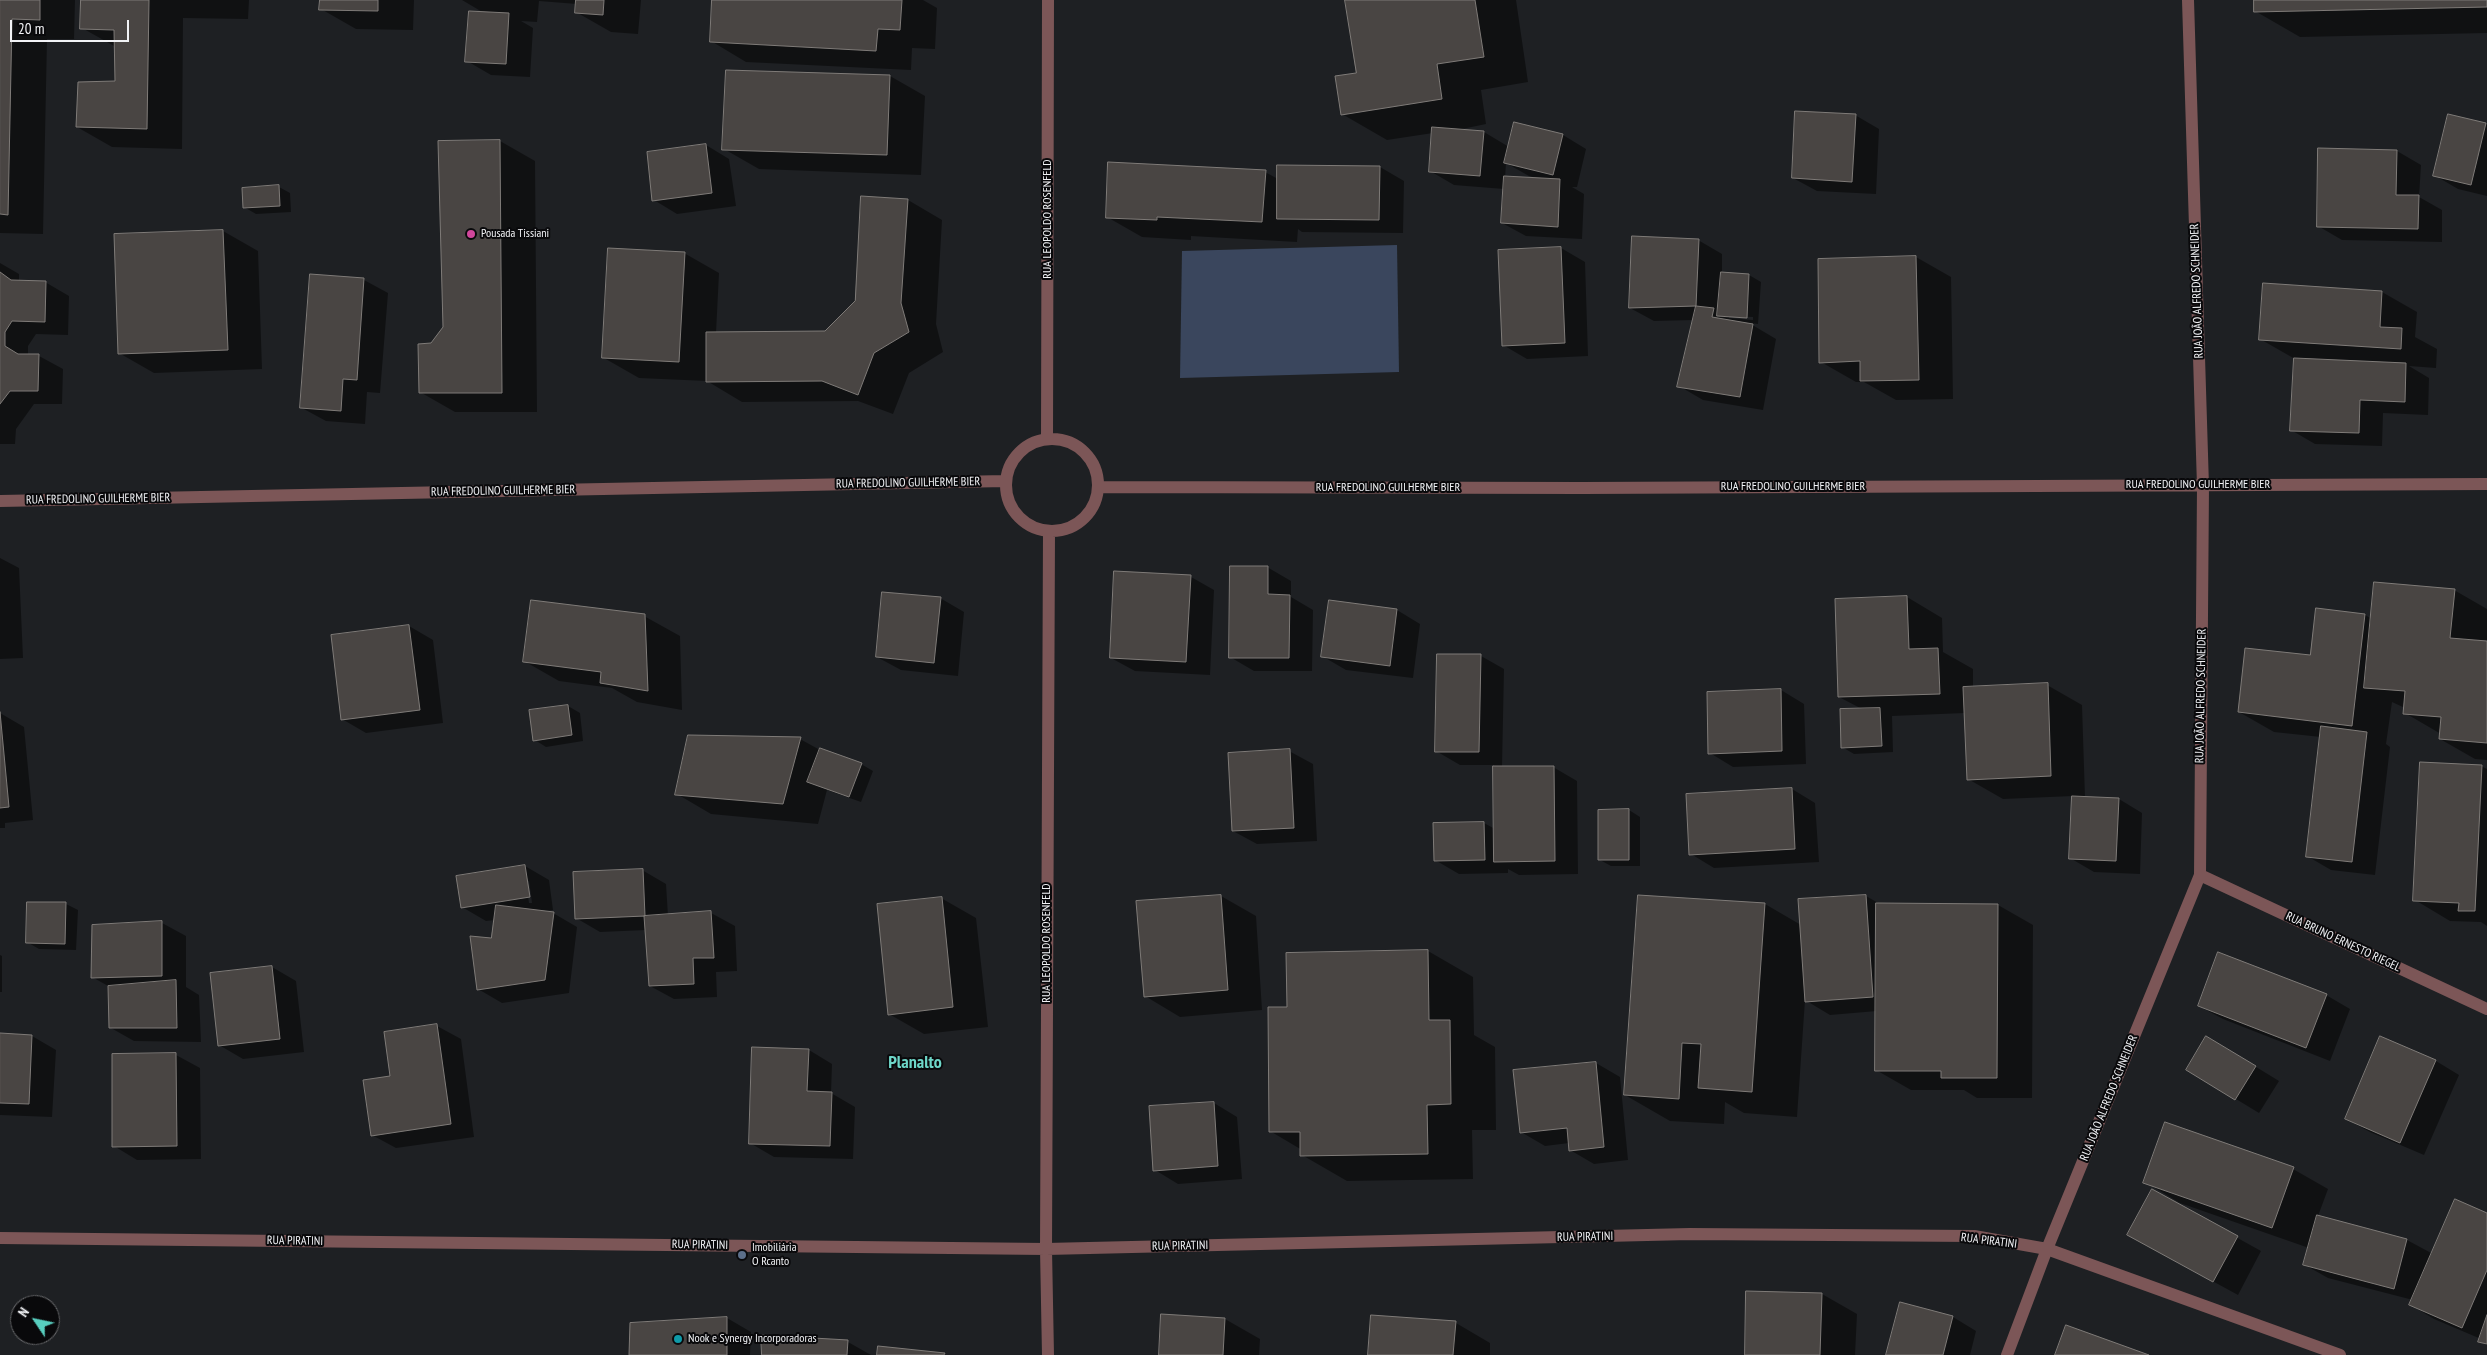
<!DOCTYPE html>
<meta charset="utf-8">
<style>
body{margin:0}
#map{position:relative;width:2487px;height:1355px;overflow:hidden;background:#1e2023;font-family:"PT Sans Narrow",sans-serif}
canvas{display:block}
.north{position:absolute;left:10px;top:1295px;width:50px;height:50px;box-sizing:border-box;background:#09090b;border:1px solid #666769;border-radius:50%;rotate:304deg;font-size:14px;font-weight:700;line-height:20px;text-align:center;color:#f2f3f6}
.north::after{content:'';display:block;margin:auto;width:18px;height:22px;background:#58cebf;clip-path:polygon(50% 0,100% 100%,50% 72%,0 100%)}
.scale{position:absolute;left:10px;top:20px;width:119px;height:22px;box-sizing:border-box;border:2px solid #f2f3f6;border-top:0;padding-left:6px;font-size:15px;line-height:18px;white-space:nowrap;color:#f2f3f6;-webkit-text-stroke:4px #09090b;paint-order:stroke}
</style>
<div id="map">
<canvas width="2487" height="1355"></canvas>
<div class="north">N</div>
<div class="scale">20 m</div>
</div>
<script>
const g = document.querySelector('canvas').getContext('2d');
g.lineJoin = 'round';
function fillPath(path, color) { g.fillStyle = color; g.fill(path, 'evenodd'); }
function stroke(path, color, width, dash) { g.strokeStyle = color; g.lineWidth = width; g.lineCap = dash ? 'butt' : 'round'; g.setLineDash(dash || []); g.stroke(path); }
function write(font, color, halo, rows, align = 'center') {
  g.font = font + ' "PT Sans Narrow",sans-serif'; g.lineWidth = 4; g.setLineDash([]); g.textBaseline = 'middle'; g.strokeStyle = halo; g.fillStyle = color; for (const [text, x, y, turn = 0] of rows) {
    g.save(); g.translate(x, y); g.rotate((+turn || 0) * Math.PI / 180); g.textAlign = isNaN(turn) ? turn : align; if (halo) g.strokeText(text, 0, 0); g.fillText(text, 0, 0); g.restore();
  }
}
const green = new Path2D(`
 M 1397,245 L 1399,372 L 1180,378 L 1182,251 Z`);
const shadow = new Path2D(`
 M 0,0 L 75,0 L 74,39 L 47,39 L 43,234 L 0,233 Z
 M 82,0 L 249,0 L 248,19 L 183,18 L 182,149 L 112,147 L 77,127 L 116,82 L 116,47 L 82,28 Z
 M 321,0 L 414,0 L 413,30 L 356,29 L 321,9 Z
 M 462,0 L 641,0 L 638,34 L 611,32 L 576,12 L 577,4 L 539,1 L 537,22 L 521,21 L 533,28 L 530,77 L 491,75 L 467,61 L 484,13 Z
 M 713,0 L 923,0 L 937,8 L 935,49 L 912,48 L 911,70 L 746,62 L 711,41 Z
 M 1346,0 L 1516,0 L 1528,82 L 1481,90 L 1486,124 L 1457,130 L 1484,132 L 1509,147 L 1563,135 L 1586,149 L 1577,187 L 1572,187 L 1584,194 L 1582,239 L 1526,236 L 1502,223 L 1504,189 L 1454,185 L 1430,171 L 1433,133 L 1387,140 L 1342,114 L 1357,74 ZM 1506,163 L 1529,176 L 1537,178 L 1505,178 Z
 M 2255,0 L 2487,0 L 2487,33 L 2300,37 L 2255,11 Z
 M 890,76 L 925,96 L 921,175 L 759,169 L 724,149 Z
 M 1855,115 L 1879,129 L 1876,194 L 1817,191 L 1793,178 Z
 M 2485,124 L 2487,125 L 2487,196 L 2458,189 L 2434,175 Z
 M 500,141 L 535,161 L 537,412 L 455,412 L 420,392 L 444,327 L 439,142 Z
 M 706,145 L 729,159 L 736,206 L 677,214 L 654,200 Z
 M 2397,151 L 2421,165 L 2419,197 L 2442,210 L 2442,242 L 2342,240 L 2318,226 Z
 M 1380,167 L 1404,181 L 1403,233 L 1302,232 L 1298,229 L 1297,242 L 1191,236 L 1191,240 L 1142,237 L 1107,217 L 1265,172 L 1278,179 Z
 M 279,187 L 290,193 L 291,212 L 256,214 L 244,207 Z
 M 908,200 L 942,220 L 936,324 L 943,352 L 909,373 L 893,414 L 858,401 L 742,402 L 707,381 L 639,378 L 604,358 L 684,253 L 719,273 L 716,333 L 825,332 L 856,302 Z
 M 223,231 L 258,251 L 262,369 L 154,373 L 119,353 Z
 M 1698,240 L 1722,254 L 1722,274 L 1749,275 L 1761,282 L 1758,324 L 1749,323 L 1776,339 L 1763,410 L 1703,400 L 1679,386 L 1694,320 L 1654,321 L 1630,308 ZM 1729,316 L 1753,317 L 1753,320 L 1729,318 Z
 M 1561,248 L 1585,262 L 1588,356 L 1527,359 L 1503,345 Z
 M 1916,257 L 1951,277 L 1953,399 L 1896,400 L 1864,382 L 1856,382 L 1821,362 Z
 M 0,263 L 19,274 L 19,281 L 45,282 L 69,296 L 68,335 L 36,334 L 28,346 L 28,355 L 39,356 L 63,369 L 62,404 L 34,404 L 16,429 L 15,444 L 0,444 Z
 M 311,276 L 364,280 L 388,293 L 380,393 L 367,392 L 365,424 L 326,421 L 302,408 Z
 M 2382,292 L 2417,312 L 2415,337 L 2437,349 L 2436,368 L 2409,366 L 2429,378 L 2428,415 L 2383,413 L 2382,446 L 2315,444 L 2291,430 L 2295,359 L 2260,339 Z
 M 0,558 L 19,568 L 23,658 L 0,659 Z
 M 1267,567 L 1291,581 L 1291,597 L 1313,610 L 1312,671 L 1254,671 L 1230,657 Z
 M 1191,577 L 1214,590 L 1210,675 L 1135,671 L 1111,658 Z
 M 2454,590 L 2487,609 L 2487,760 L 2475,759 L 2440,739 L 2441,734 L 2405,713 L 2405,708 L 2392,702 L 2386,744 L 2390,747 L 2375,875 L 2331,870 L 2307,856 L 2321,737 L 2274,732 L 2239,712 L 2311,657 L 2317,609 L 2365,615 L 2372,619 Z
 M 1907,597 L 1942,618 L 1943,652 L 1973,669 L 1973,688 L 2047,685 L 2082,705 L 2085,798 L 2119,799 L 2142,813 L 2140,874 L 2094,872 L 2070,858 L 2073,796 L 2003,799 L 1968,779 L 1965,713 L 1892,716 L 1893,752 L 1854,754 L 1842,747 L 1862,709 L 1839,697 Z
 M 940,598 L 964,612 L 958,676 L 901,670 L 877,657 Z
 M 1397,610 L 1420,624 L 1413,678 L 1346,670 L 1322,656 Z
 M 644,616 L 680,636 L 682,710 L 637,702 L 612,688 L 559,681 L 524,661 Z
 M 409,626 L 433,640 L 443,723 L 366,733 L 342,719 L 332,636 Z
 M 1481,656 L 1504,669 L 1502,767 L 1553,767 L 1577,781 L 1578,874 L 1519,875 L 1508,869 L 1508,873 L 1459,874 L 1435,860 L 1434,824 L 1484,823 L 1495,829 L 1494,765 L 1460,765 L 1436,751 Z
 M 1781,690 L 1804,704 L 1806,764 L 1733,767 L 1710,753 Z
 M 568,706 L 580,713 L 583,741 L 546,747 L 535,740 Z
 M 0,713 L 24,727 L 33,820 L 5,823 L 5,828 L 0,828 Z
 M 800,739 L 820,750 L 861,764 L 873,771 L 861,802 L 827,790 L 818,824 L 711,814 L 677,794 Z
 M 1289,751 L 1313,764 L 1317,841 L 1257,844 L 1233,831 Z
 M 2481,766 L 2487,769 L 2487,926 L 2481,922 L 2450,921 L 2415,900 Z
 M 1792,789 L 1815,803 L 1819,862 L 1714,868 L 1691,854 Z
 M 1629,810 L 1640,817 L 1640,866 L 1611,866 L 1600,860 Z
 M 525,866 L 549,880 L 553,910 L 546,911 L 553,913 L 577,927 L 569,993 L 502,1003 L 478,989 L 492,940 L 495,920 L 486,921 L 462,907 ZM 526,881 L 529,881 L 532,903 L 529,903 Z
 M 642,870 L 666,884 L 668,916 L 711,913 L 735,926 L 737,971 L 716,972 L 717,997 L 674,999 L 650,986 L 646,930 L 600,932 L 576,918 Z
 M 1221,896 L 1256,916 L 1262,1010 L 1180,1017 L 1145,996 Z
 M 1866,896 L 1880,904 L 1998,905 L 2033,925 L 2032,1098 L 1977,1098 L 1964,1090 L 1911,1090 L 1876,1070 L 1877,1011 L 1830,1015 L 1805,1000 L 1797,1117 L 1744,1113 L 1725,1102 L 1724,1124 L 1670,1121 L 1625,1095 L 1765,904 L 1801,925 Z
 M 941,898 L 976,918 L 988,1027 L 924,1034 L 889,1014 Z
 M 66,904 L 78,910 L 76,950 L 39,949 L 27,942 Z
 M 162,923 L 186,936 L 186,987 L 199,995 L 201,1042 L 134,1041 L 111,1028 L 110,987 L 92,977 L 93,926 Z
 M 1428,951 L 1473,977 L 1474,1035 L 1495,1047 L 1496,1130 L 1472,1130 L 1473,1179 L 1347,1181 L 1302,1155 L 1302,1150 L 1270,1131 L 1288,1008 Z
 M 0,955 L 2,956 L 2,992 L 0,992 Z
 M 272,967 L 296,981 L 304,1052 L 243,1059 L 219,1045 L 211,975 Z
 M 2326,995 L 2350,1009 L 2330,1061 L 2223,1019 L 2199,1006 Z
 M 437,1026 L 461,1039 L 474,1137 L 396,1148 L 372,1135 L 391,1077 Z
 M 0,1034 L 32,1036 L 56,1050 L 52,1117 L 0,1115 Z
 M 2381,1038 L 2436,1061 L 2459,1075 L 2424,1155 L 2370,1132 L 2346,1119 Z
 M 809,1050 L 832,1064 L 831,1093 L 855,1107 L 853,1159 L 774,1157 L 750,1143 Z
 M 2230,1051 L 2279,1081 L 2259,1113 L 2236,1099 Z
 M 176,1055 L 200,1068 L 201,1159 L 137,1160 L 114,1146 Z
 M 1596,1063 L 1620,1077 L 1628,1160 L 1594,1164 L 1570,1150 L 1569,1143 L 1545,1146 L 1521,1132 Z
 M 1214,1103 L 1237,1117 L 1242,1179 L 1178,1184 L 1155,1170 Z
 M 2293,1169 L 2328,1189 L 2318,1216 L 2407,1240 L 2433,1254 L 2487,1215 L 2487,1345 L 2480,1341 L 2481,1339 L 2434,1319 L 2411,1305 L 2413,1300 L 2328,1278 L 2305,1265 L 2309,1248 L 2180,1203 L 2145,1182 Z
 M 2153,1191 L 2261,1251 L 2238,1295 L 2152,1248 Z
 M 1822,1294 L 1857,1314 L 1855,1355 L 1746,1355 Z
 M 1901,1303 L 1953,1317 L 1976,1331 L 1970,1355 L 1887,1355 Z
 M 727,1318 L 751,1332 L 750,1355 L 630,1355 Z
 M 1225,1319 L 1260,1339 L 1259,1355 L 1160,1355 Z
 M 1456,1323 L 1490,1343 L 1490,1355 L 1369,1355 Z
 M 848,1342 L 871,1355 L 763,1355 Z`);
const building = new Path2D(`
 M 0,0 L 40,0 L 40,20 L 12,19 L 8,215 L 0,214 Z
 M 81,0 L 149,0 L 147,129 L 76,127 L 78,82 L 115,81 L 114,30 L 80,29 Z
 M 320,0 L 378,0 L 378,11 L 319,10 Z
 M 576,0 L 604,0 L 603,15 L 575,13 Z
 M 712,0 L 902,0 L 900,30 L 878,29 L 876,51 L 710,42 Z
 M 1345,0 L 1475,0 L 1484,57 L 1437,64 L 1442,99 L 1341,115 L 1335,76 L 1356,73 Z
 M 2254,0 L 2487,0 L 2487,7 L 2254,12 Z
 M 469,11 L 509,13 L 506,64 L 465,62 Z
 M 726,70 L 890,75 L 887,155 L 722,150 Z
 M 1795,111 L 1856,114 L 1852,182 L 1792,178 Z
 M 2448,114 L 2486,123 L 2471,185 L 2433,176 Z
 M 1514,122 L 1563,134 L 1553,175 L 1504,163 Z
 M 1432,127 L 1484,131 L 1480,176 L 1429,172 Z
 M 500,140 L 502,393 L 419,393 L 418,344 L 431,343 L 443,327 L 438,141 Z
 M 706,144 L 712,193 L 652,201 L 647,152 Z
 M 2318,148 L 2397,150 L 2396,195 L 2419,195 L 2418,229 L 2317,227 Z
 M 1108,162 L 1266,170 L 1262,222 L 1157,217 L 1157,220 L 1106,218 Z
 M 1277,165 L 1380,166 L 1379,220 L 1277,219 Z
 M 1504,176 L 1560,179 L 1558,227 L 1501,223 Z
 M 279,185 L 280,206 L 243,208 L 242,188 Z
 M 861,196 L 908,199 L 901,303 L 909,332 L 874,353 L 858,395 L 822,381 L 706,382 L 706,332 L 825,331 L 855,301 Z
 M 223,230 L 228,350 L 118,354 L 114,234 Z
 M 1632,236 L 1699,239 L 1696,306 L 1629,308 Z
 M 1561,247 L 1565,343 L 1502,346 L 1498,250 Z
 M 608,248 L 685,252 L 679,362 L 602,358 Z
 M 1916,256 L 1919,380 L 1860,381 L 1860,361 L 1819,363 L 1818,259 Z
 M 0,272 L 11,280 L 46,281 L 45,322 L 12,321 L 5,332 L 5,346 L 18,354 L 39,354 L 38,391 L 10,391 L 0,404 Z
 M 1721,272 L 1749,274 L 1747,318 L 1717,316 Z
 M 310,274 L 364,278 L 357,380 L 343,379 L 341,411 L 300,408 Z
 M 2263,283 L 2382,291 L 2380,327 L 2402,328 L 2401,349 L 2259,340 Z
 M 1696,306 L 1714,308 L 1712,317 L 1753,324 L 1740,397 L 1677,387 Z
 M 2294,358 L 2406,363 L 2405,402 L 2360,400 L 2359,433 L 2290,431 Z
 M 1230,566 L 1268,566 L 1268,594 L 1290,595 L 1289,658 L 1229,658 Z
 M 1114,571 L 1191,575 L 1186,662 L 1110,658 Z
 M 2374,582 L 2455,589 L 2450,638 L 2487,641 L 2487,743 L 2439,739 L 2441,717 L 2403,714 L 2405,691 L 2364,688 Z
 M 882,592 L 941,597 L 934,663 L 876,657 Z
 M 1907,596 L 1909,649 L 1938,648 L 1940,694 L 1838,697 L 1835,599 Z
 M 531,600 L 645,614 L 648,691 L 600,683 L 601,672 L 523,662 Z
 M 1329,600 L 1397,609 L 1390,666 L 1321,657 Z
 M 2316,608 L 2365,614 L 2352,726 L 2238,712 L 2245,648 L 2310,655 Z
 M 409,625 L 420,710 L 341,720 L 331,635 Z
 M 1437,654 L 1481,654 L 1479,752 L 1435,752 Z
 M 2048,683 L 2051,776 L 1967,780 L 1963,687 Z
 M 1781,689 L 1782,751 L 1708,754 L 1707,692 Z
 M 568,705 L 572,735 L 533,741 L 529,710 Z
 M 1880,708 L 1882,746 L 1841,748 L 1840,709 Z
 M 0,712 L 9,807 L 0,808 Z
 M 2321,726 L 2367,732 L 2352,862 L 2306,857 Z
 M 688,735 L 801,737 L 783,804 L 675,795 Z
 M 820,748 L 862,763 L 849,797 L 807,782 Z
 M 1290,749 L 1294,828 L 1232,831 L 1228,753 Z
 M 2420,762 L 2482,765 L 2475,911 L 2458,911 L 2459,903 L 2413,901 Z
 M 1493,766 L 1554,766 L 1555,861 L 1494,862 Z
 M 1792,788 L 1795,849 L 1689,855 L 1686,794 Z
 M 2072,796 L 2119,798 L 2116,861 L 2069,859 Z
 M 1629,809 L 1629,860 L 1598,860 L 1598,810 Z
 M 1484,822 L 1485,860 L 1434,861 L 1433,823 Z
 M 525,865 L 530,897 L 461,908 L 456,876 Z
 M 643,869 L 645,916 L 575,919 L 573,872 Z
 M 1221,895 L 1228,990 L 1144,997 L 1136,901 Z
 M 1638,895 L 1765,903 L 1752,1092 L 1698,1088 L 1701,1044 L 1682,1043 L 1679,1099 L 1624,1095 Z
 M 1866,895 L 1873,997 L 1805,1002 L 1798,899 Z
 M 942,897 L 953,1007 L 888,1015 L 877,904 Z
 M 27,902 L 66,902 L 65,944 L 26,943 Z
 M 1876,903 L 1998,904 L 1997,1078 L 1941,1078 L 1941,1071 L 1875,1071 Z
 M 496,905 L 554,912 L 545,980 L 477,990 L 470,936 L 491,938 Z
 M 711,911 L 714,958 L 693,958 L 694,984 L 649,986 L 644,916 Z
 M 162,921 L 162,976 L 91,978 L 92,925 Z
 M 1428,950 L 1429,1020 L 1450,1020 L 1451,1104 L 1427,1105 L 1428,1154 L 1300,1156 L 1300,1132 L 1269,1132 L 1268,1007 L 1287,1007 L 1286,953 Z
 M 2218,952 L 2327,994 L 2306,1048 L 2198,1006 Z
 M 272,966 L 280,1039 L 218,1046 L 210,973 Z
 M 176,980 L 177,1028 L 109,1028 L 108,986 Z
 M 437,1024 L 451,1124 L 371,1136 L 363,1080 L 390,1076 L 384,1032 Z
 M 0,1033 L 32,1035 L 29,1104 L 0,1103 Z
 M 2206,1036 L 2256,1066 L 2235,1100 L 2186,1070 Z
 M 2380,1036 L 2436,1060 L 2400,1143 L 2345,1119 Z
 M 752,1047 L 809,1049 L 807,1091 L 832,1092 L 830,1146 L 749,1144 Z
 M 176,1053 L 177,1146 L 112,1147 L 112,1054 Z
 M 1596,1062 L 1604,1147 L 1569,1151 L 1567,1128 L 1520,1133 L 1513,1070 Z
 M 1214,1102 L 1218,1166 L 1153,1171 L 1149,1106 Z
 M 2165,1122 L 2294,1167 L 2272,1228 L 2143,1183 Z
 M 2152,1189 L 2238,1236 L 2213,1282 L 2127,1235 Z
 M 2455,1199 L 2487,1213 L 2487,1270 L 2462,1328 L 2409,1305 Z
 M 2317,1215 L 2407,1239 L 2394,1289 L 2303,1265 Z
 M 1746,1291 L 1822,1293 L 1820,1355 L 1745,1355 Z
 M 1900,1302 L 1953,1316 L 1943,1355 L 1886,1355 Z
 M 1161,1314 L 1225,1318 L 1223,1355 L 1159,1355 Z
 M 1371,1315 L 1456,1321 L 1453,1355 L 1368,1355 Z
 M 2487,1315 L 2487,1344 L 2478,1342 Z
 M 727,1317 L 727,1355 L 629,1355 L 630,1323 Z
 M 2066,1325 L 2149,1355 L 2055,1355 Z
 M 761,1335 L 848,1340 L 847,1355 L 762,1355 Z
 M 878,1346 L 945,1353 L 944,1355 L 877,1355 Z`);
const minor = new Path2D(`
 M1006 485a46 46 0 1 1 92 0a46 46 0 1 1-92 0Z
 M 1047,439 L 1048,0
 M 1098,487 L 1582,488 L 2487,484
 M 0,501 L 1005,481
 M 2200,875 L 2487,1009
 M 0,1238 L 1046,1249 L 1690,1234 L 1974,1236 L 2047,1249 L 2340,1355
 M 1048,1355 L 1046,1249 L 1049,532
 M 2007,1355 L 2047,1249 L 2200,875 L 2203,486 L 2188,0`);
const markers = [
 [471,234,5,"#d1479c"],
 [742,1255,5,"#5c6f8a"],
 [678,1339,5,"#0f9aa8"]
];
const streetNames = [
 ["RUA LEOPOLDO ROSENFELD",1048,219,-90],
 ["RUA JOÃO ALFREDO SCHNEIDER",2197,291,-92],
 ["RUA FREDOLINO GUILHERME BIER",908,483,-1],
 ["RUA FREDOLINO GUILHERME BIER",2198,485],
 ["RUA FREDOLINO GUILHERME BIER",1793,487],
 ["RUA FREDOLINO GUILHERME BIER",1388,488],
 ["RUA FREDOLINO GUILHERME BIER",503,491,-1],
 ["RUA FREDOLINO GUILHERME BIER",98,499,-1],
 ["RUA JOÃO ALFREDO SCHNEIDER",2201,696,-89],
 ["RUA BRUNO ERNESTO RIEGEL",2343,942,25],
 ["RUA LEOPOLDO ROSENFELD",1047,943,-90],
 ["RUA JOÃO ALFREDO SCHNEIDER",2109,1098,-68],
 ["RUA PIRATINI",1585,1237,-1],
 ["RUA PIRATINI",295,1241,1],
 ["RUA PIRATINI",1989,1241,7],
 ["RUA PIRATINI",700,1245,1],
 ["RUA PIRATINI",1180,1246,-1]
];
const poiNames = [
 ["Pousada Tissiani",481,234],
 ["Imobiliária",752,1248],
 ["O Rcanto",752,1262],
 ["Nook e Synergy Incorporadoras",688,1339]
];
const districtNames = [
 ["Planalto",915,1063]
];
fillPath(green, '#3a465d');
fillPath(shadow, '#0007');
fillPath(building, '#494543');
stroke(building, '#7f7b78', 1);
stroke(minor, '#7c5657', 12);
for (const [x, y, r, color] of markers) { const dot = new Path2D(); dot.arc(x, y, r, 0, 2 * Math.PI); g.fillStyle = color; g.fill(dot); stroke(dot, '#09090b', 2); }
write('12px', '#f2f3f6', '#09090b', streetNames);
write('12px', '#f2f3f6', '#09090b', poiNames, 'left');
write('bold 18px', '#6ed7c9', '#09090b', districtNames);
</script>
